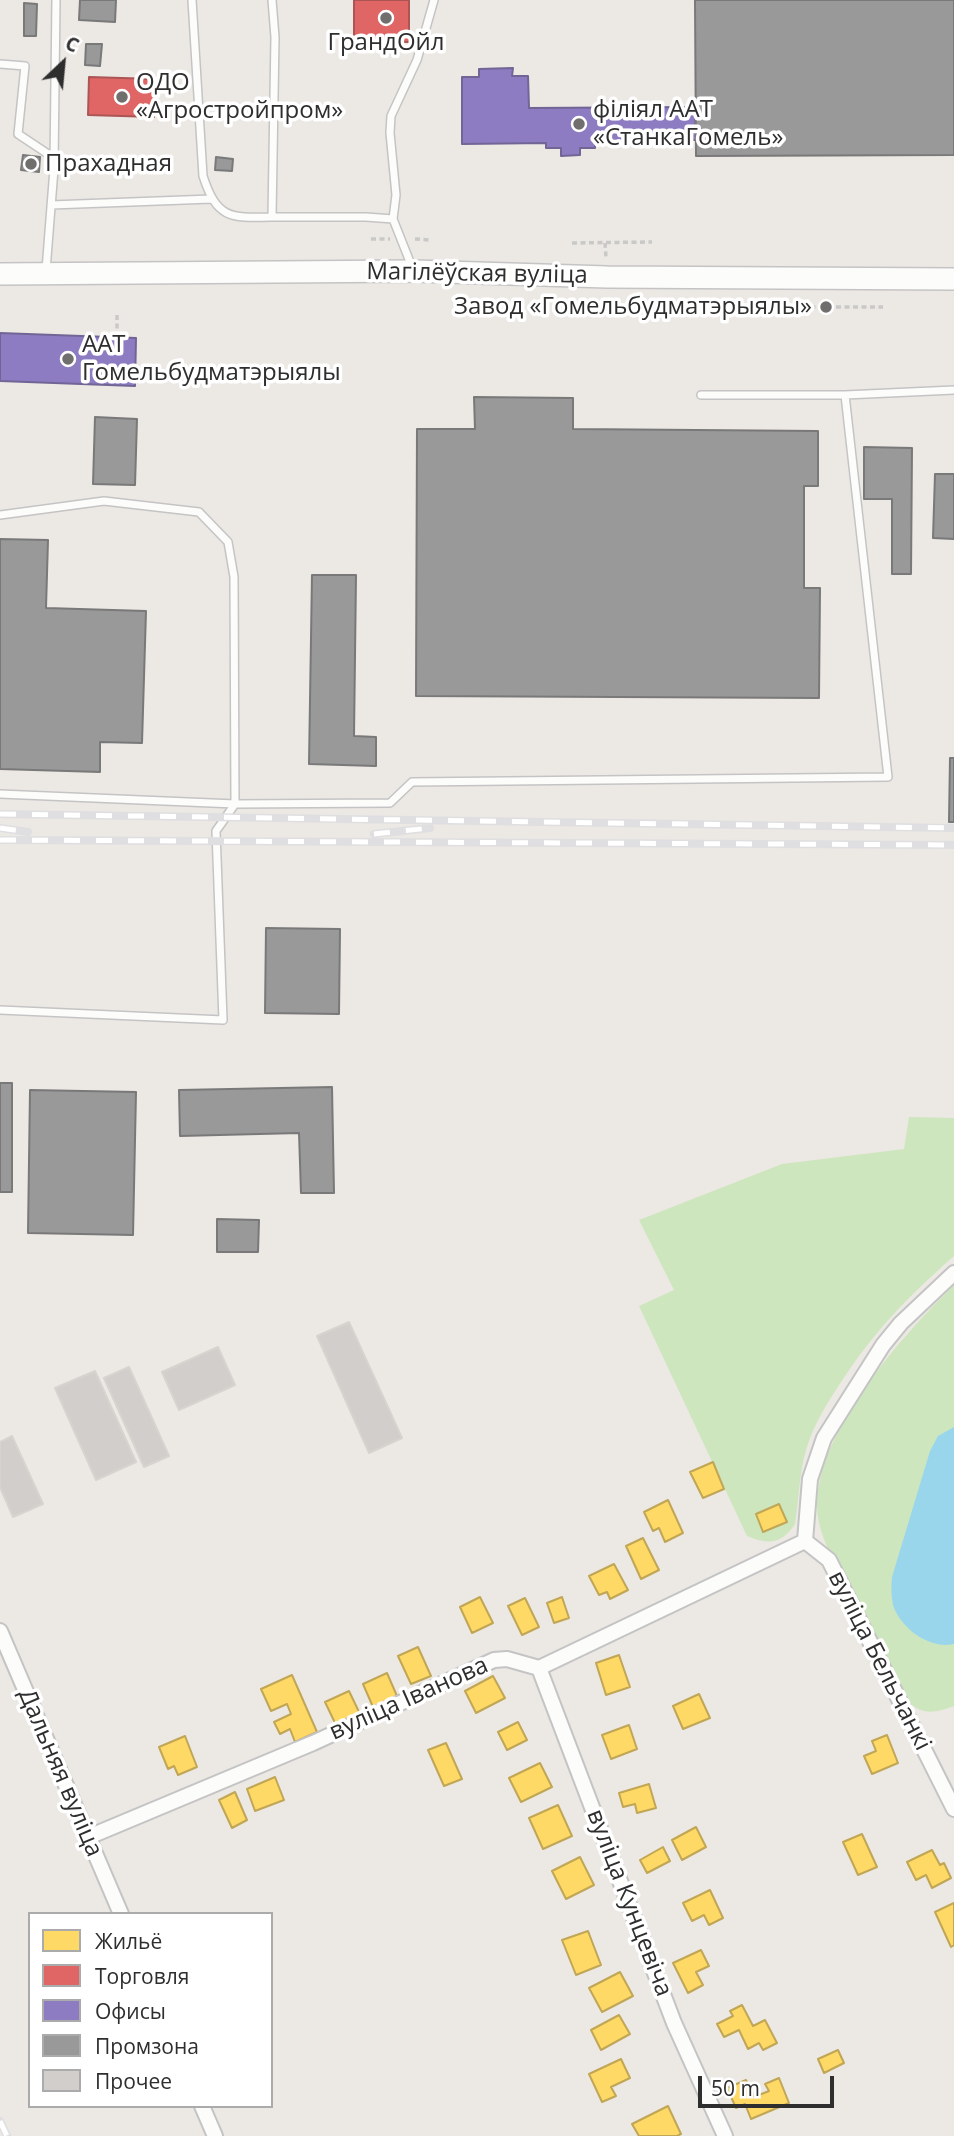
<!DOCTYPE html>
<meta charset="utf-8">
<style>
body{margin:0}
#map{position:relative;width:954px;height:2136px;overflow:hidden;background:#ece8e4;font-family:"Open Sans",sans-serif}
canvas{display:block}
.legend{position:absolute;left:28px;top:1912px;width:245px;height:196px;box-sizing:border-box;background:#fff;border:2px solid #ababab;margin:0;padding:9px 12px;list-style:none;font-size:21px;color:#2e2e2e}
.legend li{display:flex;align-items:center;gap:14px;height:35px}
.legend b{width:35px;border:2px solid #ababab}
.north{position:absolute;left:28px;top:28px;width:70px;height:70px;-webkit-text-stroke:5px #fff;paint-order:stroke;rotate:26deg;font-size:19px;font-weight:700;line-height:28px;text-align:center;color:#2e2e2e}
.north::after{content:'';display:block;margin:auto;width:24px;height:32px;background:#2e2e2e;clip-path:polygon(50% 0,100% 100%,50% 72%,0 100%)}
.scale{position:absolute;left:698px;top:2076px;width:136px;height:32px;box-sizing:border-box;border:4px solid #2e2e2e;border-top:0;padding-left:9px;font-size:21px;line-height:24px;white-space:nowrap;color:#2e2e2e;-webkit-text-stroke:5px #fff;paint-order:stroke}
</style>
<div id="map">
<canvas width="954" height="2136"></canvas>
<ul class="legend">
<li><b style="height:19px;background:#ffd966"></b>Жильё</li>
<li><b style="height:19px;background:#e06666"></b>Торговля</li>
<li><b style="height:19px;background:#8e7cc3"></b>Офисы</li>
<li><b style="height:19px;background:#999"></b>Промзона</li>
<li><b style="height:19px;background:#d1cecb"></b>Прочее</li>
</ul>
<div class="north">С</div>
<div class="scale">50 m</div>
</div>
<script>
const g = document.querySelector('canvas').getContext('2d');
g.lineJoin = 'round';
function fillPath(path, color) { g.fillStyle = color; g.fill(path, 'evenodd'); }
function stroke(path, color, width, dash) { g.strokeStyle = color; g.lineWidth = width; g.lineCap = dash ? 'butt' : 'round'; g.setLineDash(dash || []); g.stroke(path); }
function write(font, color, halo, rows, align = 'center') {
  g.font = font + ' "Open Sans",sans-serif'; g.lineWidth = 7; g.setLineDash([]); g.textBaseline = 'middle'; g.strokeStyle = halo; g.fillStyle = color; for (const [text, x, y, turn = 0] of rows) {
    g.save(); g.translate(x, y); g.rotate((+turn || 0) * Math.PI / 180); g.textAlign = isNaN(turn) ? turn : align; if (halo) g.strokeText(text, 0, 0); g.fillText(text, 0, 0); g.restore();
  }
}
const green = new Path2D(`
 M 909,1117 L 954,1118 L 954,1256 C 908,1297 877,1328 843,1379 C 828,1402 814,1423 806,1450 C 799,1474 799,1499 795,1524 C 782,1544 768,1545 747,1536 L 639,1306 L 674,1290 L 639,1220 L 782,1164 L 904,1149 Z
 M 954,1285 L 954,1706 C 936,1713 921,1716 907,1700 L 829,1552 C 823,1537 817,1522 817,1506 C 817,1430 903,1335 954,1285 Z`);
const water = new Path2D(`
 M 954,1427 L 954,1644 C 930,1650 900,1628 893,1605 C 891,1596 891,1586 892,1577 L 930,1451 L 938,1436 Z`);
const homes = new Path2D(`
 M 713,1462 L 724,1489 L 703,1498 L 690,1472 Z
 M 668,1500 L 683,1533 L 665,1542 L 659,1528 L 653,1531 L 644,1512 Z
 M 779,1504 L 787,1522 L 763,1532 L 756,1514 Z
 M 643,1538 L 659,1570 L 641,1579 L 626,1546 Z
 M 614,1564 L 628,1590 L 610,1599 L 607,1592 L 599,1595 L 589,1576 Z
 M 480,1597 L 493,1623 L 472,1633 L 460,1607 Z
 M 562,1597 L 569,1618 L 554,1623 L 547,1603 Z
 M 525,1598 L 539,1627 L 522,1635 L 508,1606 Z
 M 418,1647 L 431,1676 L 411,1684 L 398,1656 Z
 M 619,1655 L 630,1687 L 606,1695 L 596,1663 Z
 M 387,1673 L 397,1696 L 373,1707 L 363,1684 Z
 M 292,1675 L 317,1732 L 295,1742 L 290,1729 L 280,1734 L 274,1722 L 291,1714 L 287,1704 L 271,1711 L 261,1689 Z
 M 493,1676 L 505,1698 L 476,1713 L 465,1691 Z
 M 349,1691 L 360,1714 L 336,1725 L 325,1702 Z
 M 699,1694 L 710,1718 L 683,1729 L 673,1706 Z
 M 518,1722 L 527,1740 L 507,1750 L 498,1732 Z
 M 629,1725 L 637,1749 L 611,1759 L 602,1735 Z
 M 887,1735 L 898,1763 L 872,1774 L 864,1756 L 876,1751 L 872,1741 Z
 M 185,1736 L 197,1767 L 178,1775 L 174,1766 L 168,1769 L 159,1747 Z
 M 446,1743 L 462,1779 L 444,1786 L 428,1750 Z
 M 540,1763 L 552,1787 L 521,1802 L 509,1778 Z
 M 275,1777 L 284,1800 L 255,1811 L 247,1789 Z
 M 649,1784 L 656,1808 L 637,1813 L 635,1804 L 623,1807 L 619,1793 Z
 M 235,1792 L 247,1820 L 232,1828 L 219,1800 Z
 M 558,1805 L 572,1836 L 543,1849 L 529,1818 Z
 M 696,1827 L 706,1847 L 682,1860 L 672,1840 Z
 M 862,1834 L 877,1867 L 858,1875 L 843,1842 Z
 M 663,1847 L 670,1861 L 647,1873 L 640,1860 Z
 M 932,1850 L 940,1865 L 944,1863 L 951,1878 L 932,1888 L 926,1875 L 916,1880 L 907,1862 Z
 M 580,1857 L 594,1885 L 566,1899 L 552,1871 Z
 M 710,1890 L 723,1918 L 709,1925 L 704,1915 L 692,1921 L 683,1903 Z
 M 954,1903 L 954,1945 L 951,1947 L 935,1912 Z
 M 588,1931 L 601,1965 L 576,1975 L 562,1940 Z
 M 701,1950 L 709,1966 L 696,1972 L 703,1985 L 688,1993 L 673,1963 Z
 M 620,1972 L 633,1996 L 602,2012 L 589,1988 Z
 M 742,2005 L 753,2026 L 765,2020 L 777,2043 L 763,2050 L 759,2043 L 748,2049 L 739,2030 L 724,2037 L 717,2024 L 733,2016 L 730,2011 Z
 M 619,2015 L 630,2034 L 601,2050 L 591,2030 Z
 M 838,2050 L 844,2063 L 824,2073 L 818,2059 Z
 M 621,2059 L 630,2078 L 611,2087 L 616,2096 L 602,2102 L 589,2074 Z
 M 779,2078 L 789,2103 L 751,2119 L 745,2104 L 736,2108 L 727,2088 L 746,2080 L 754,2097 L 769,2091 L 765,2084 Z
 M 668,2106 L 681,2134 L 677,2136 L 639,2136 L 632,2124 Z`);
const shops = new Path2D(`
 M 354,0 L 409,0 L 409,42 L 354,41 Z
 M 89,77 L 155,79 L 154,117 L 88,115 Z`);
const offices = new Path2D(`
 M 513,68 L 512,76 L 528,76 L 529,108 L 695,107 L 696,140 L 595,141 L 595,148 L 580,148 L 580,155 L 561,156 L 561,148 L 546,148 L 546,143 L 462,144 L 462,77 L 479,77 L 479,69 Z
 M 0,333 L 136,338 L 135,386 L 0,381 Z`);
const industry = new Path2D(`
 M 80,0 L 116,0 L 115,22 L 79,20 Z
 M 695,0 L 954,0 L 954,155 L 696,156 Z
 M 24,3 L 37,4 L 36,36 L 24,36 Z
 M 86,44 L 102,44 L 100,66 L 85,65 Z
 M 23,155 L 40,157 L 39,172 L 21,170 Z
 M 216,157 L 233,159 L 232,171 L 215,170 Z
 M 474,397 L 573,398 L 573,429 L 818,431 L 818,486 L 804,486 L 804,588 L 820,588 L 819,698 L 416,696 L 417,429 L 475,429 Z
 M 95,417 L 137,419 L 135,485 L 93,484 Z
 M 864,447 L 912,448 L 911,574 L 892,574 L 892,499 L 864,499 Z
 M 935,474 L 954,474 L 954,539 L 933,538 Z
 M 0,539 L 48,540 L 46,608 L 146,611 L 142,743 L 100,742 L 100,772 L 0,769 Z
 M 312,575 L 356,575 L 354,736 L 376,737 L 376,766 L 309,764 Z
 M 950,758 L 954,758 L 954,822 L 949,822 Z
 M 266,928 L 340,929 L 339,1014 L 265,1013 Z
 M 0,1083 L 12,1083 L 12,1192 L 0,1192 Z
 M 332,1087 L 334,1193 L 301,1193 L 299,1133 L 180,1136 L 179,1090 Z
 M 30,1090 L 136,1092 L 133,1235 L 28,1233 Z
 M 217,1219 L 259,1220 L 258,1252 L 217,1252 Z`);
const building = new Path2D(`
 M 349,1322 L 402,1438 L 369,1453 L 317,1336 Z
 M 218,1347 L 235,1385 L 179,1410 L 162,1372 Z
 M 129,1367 L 169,1456 L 144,1467 L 104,1378 Z
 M 95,1371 L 136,1462 L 96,1480 L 55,1388 Z
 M 12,1436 L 43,1504 L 13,1517 L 0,1487 L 0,1442 Z`);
const path = new Path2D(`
 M 371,239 L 390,239
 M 415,239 L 430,240
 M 572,243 L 652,242
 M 605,243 L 606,258
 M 785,307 L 883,307
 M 117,337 L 117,313`);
const lane = new Path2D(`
 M 192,0 L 203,176 C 217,219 230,218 272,217
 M 272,0 L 275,37 L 272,217 L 366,217 L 393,219 L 412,267
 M 0,64 L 25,66 L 18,134 L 48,154 L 54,169 L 46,270
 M 54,165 L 56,0
 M 51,205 L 211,199
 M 393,219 L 396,195 L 390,133 L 391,116 L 417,60 L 434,0
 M 845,395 L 954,390
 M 0,515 L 104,501 L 199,512 L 228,542 L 234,577 L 235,804 L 0,794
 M 0,1010 L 223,1020 L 216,831 L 235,804 L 390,803 L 412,782 L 888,777 L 845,395 L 701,395`);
const street = new Path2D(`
 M 954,1273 L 901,1323 L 883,1345 L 824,1438 L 810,1479 L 805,1541 L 829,1560 L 954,1809
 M 0,1631 L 121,1914
 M 539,1668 L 674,2023 L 725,2136
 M 86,1838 L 313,1743 L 494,1660 L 507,1659 L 539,1668 L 805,1541
 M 202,2106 L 215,2136`);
const secondary = new Path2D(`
 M 0,274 L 414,271 L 607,277 L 954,279`);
const rail = new Path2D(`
 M 0,814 L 954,828
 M 0,828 L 28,832
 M 374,834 L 430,828
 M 0,840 L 954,845
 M 0,2121 L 7,2136`);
const markers = [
 [386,18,7,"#706f6e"],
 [122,97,7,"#706f6e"],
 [579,124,7,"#706f6e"],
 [31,164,7,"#706f6e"],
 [826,307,7,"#706f6e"],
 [68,359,7,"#706f6e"]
];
const poiNames = [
 ["ГрандОйл",386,43,"center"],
 ["ОДО",136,83],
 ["«Агростройпром»",136,111],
 ["філіял ААТ",593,110],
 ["«СтанкаГомель»",593,138],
 ["Прахадная",45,164],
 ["Завод «Гомельбудматэрыялы»",812,307,"right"],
 ["ААТ",82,345],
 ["Гомельбудматэрыялы",82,373]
];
const streetNames = [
 ["Магілёўская вуліца",477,274,1],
 ["вуліца Бельчанкі",879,1661,63],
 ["вуліца Іванова",409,1699,-24],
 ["Дальняя вуліца",60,1773,67],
 ["вуліца Кунцевіча",629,1903,69]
];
fillPath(green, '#cee6be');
fillPath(water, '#99d6ec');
fillPath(homes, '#ffd966');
stroke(homes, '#c0a655', 2);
fillPath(shops, '#e06666');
stroke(shops, '#ab5555', 2);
fillPath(offices, '#8e7cc3');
stroke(offices, '#716596', 2);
fillPath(industry, '#999');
stroke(industry, '#797979', 2);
fillPath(building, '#d1cecb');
stroke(building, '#d7d4d0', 2);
stroke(lane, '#c5c4c5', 10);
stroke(street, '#c5c4c5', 18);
stroke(secondary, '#c5c4c5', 24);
stroke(path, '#c9c9c8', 3.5, [5, 3.5]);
stroke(lane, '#fcfcfb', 7);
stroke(street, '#fcfcfb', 14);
stroke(secondary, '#fcfcfb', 21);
stroke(rail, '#dfdfe1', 8);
stroke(rail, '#fff', 5, [16]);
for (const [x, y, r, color] of markers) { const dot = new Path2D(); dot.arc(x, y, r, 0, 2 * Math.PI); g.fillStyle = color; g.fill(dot); stroke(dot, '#fff', 2.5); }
write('24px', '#2e2e2e', '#fff', poiNames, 'left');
write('24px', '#2e2e2e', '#fff', streetNames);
</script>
